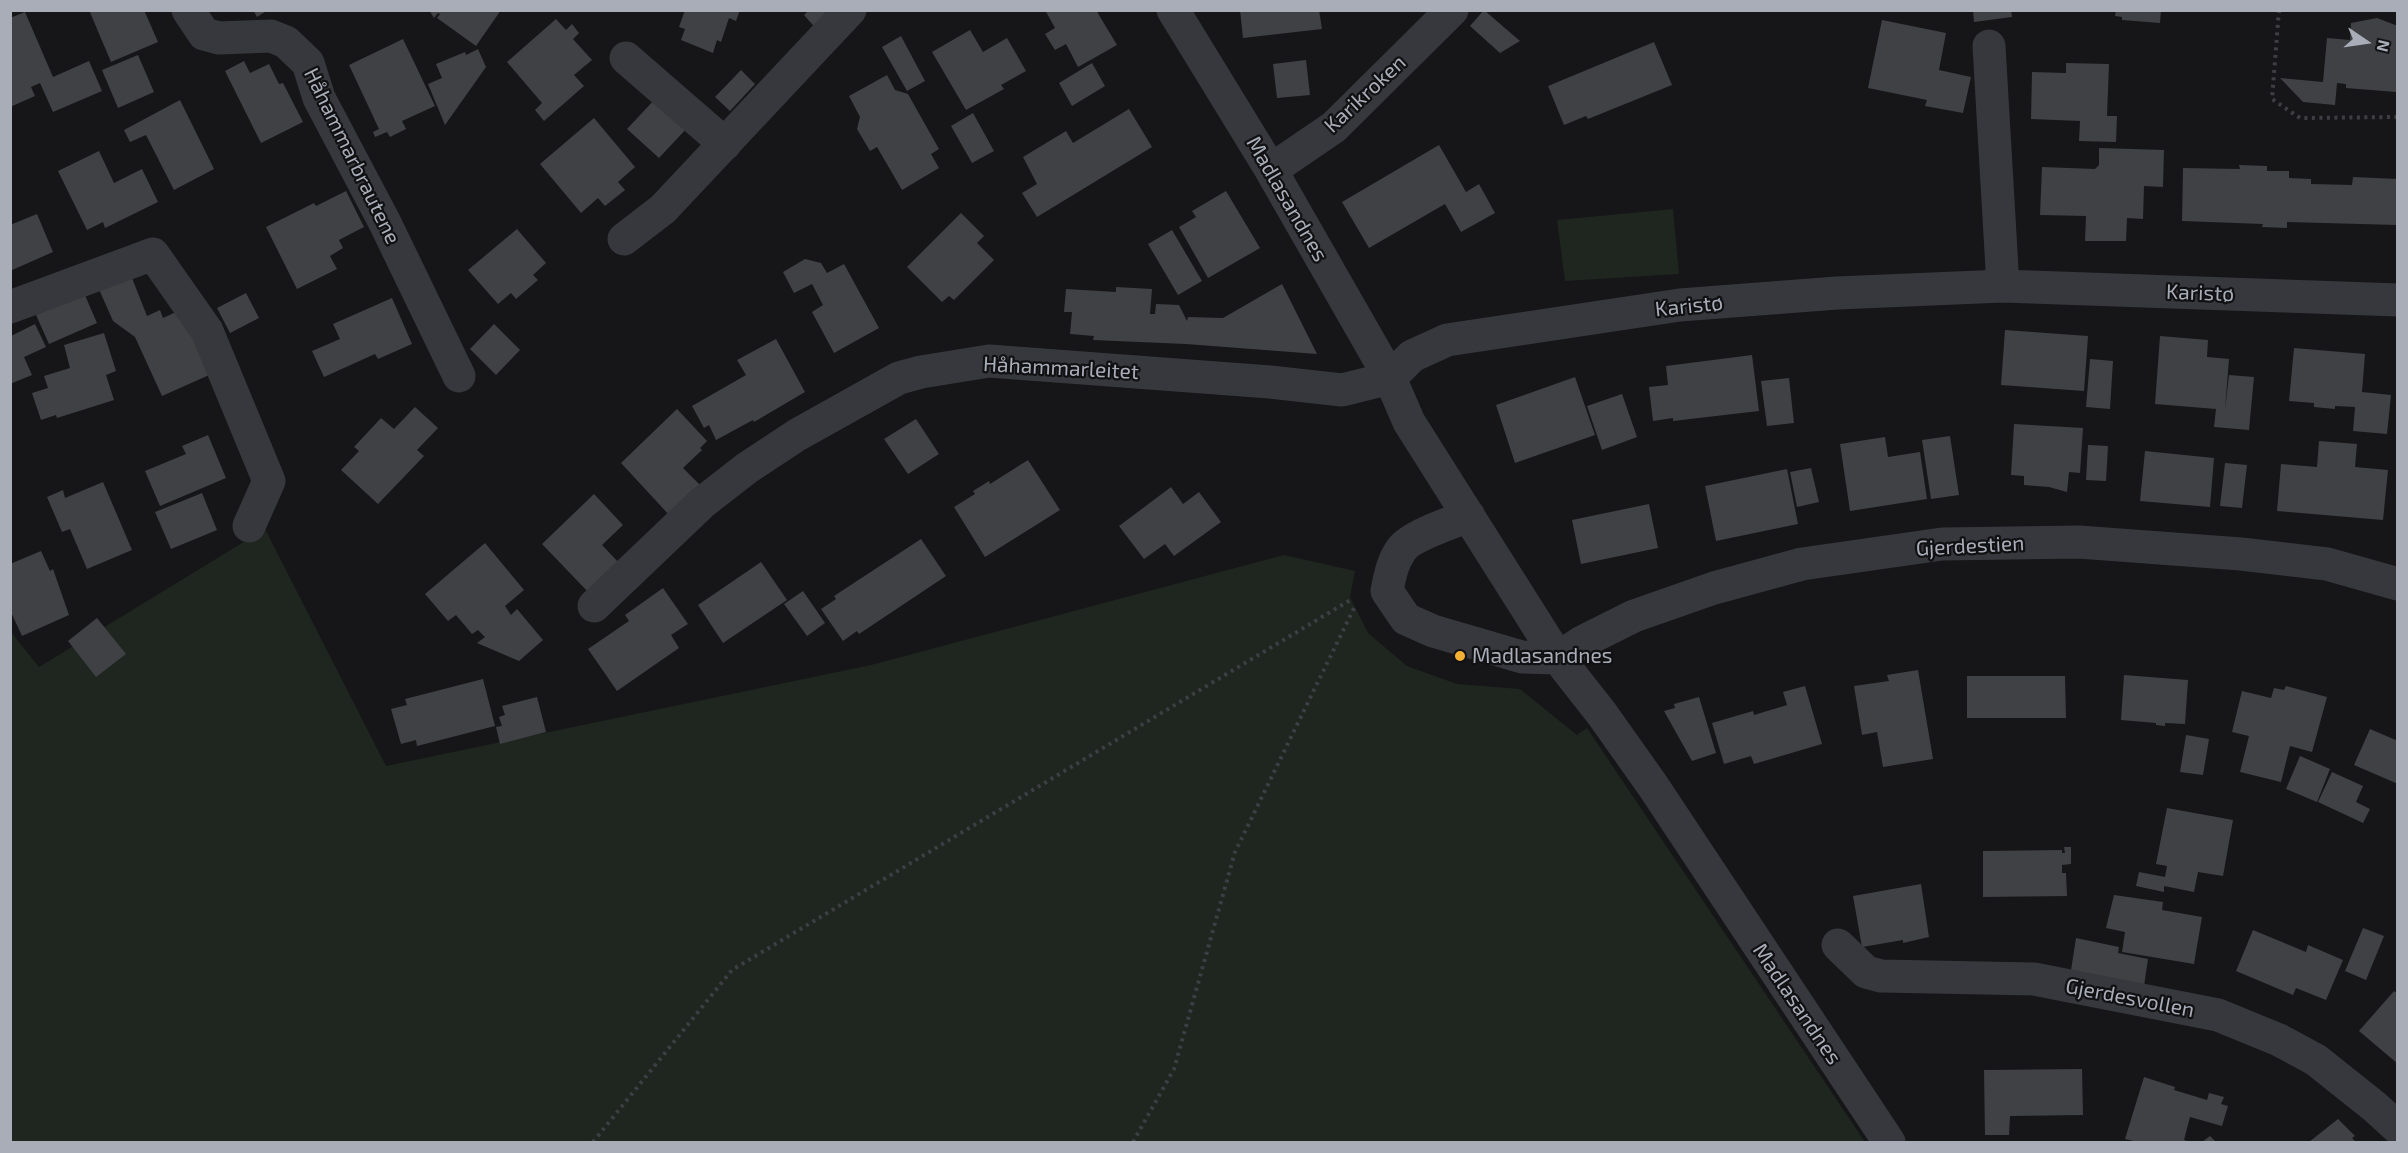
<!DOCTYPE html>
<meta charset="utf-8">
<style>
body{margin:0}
#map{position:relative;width:2408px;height:1153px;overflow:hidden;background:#161618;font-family:"Exo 2",sans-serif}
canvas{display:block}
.frame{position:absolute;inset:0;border:12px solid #a8adb8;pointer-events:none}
.north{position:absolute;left:2336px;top:12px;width:60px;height:60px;-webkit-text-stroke:4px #111113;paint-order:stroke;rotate:103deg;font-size:16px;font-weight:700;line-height:24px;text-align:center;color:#a8adb8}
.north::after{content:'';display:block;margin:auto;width:21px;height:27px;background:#a8adb8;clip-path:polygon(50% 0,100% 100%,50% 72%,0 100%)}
</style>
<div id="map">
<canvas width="2408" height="1153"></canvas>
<div class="frame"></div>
<div class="north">N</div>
</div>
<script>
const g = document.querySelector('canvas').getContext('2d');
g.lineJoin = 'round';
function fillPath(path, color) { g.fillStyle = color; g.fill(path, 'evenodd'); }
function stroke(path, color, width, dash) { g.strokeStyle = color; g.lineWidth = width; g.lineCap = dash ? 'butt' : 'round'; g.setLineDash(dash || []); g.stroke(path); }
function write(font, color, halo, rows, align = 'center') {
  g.font = font + ' "Exo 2",sans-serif'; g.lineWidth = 4.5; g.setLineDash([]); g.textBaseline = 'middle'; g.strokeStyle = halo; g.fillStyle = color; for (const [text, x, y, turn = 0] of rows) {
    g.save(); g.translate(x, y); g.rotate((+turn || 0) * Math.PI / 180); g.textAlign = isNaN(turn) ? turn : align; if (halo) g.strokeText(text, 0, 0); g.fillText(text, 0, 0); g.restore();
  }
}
const green = new Path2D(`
 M 1673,209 L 1679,274 L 1565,281 L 1557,220 Z
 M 265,529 L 386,766 L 871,665 L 1284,555 L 1355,571 L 1350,597 L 1368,633 L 1407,666 L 1457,684 L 1520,689 L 1577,735 L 1587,728 L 1865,1142 L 11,1142 L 10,631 L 39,667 Z`);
const building = new Path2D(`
 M 89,10 L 144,10 L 158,42 L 111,62 Z
 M 253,10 L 268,10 L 257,17 Z
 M 429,10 L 501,10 L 476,46 L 437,18 L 440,14 L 438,13 L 434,18 Z
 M 685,10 L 740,10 L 736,21 L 729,18 L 721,42 L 717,40 L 713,53 L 681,40 L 685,29 L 679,27 Z
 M 809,10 L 841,10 L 819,32 L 804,15 Z
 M 1045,10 L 1096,10 L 1117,45 L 1078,67 L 1066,44 L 1055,50 L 1045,34 L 1055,28 Z
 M 1240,10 L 1319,10 L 1322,29 L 1243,38 Z
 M 1484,10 L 1520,41 L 1500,53 L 1470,26 Z
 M 1973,10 L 2011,10 L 2012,17 L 1974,22 Z
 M 2116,10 L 2161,10 L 2160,23 L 2122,20 L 2122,17 L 2115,16 Z
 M 25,12 L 53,77 L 89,61 L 102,91 L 53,112 L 40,83 L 31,87 L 35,96 L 10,107 L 10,18 Z
 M 2377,18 L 2398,26 L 2396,92 L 2346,88 L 2346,84 L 2337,83 L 2335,105 L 2303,102 L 2280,78 L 2323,82 L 2327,38 L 2350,40 L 2351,23 Z
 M 556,19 L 566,30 L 572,24 L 579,33 L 573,39 L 592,60 L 574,75 L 584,86 L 544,121 L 535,110 L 542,103 L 507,62 Z
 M 1882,20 L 1946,33 L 1939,70 L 1971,77 L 1963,113 L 1925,106 L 1927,100 L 1868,88 Z
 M 970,30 L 983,52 L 1007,38 L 1026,71 L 1001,85 L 1004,89 L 966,110 L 932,52 Z
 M 901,36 L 925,81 L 907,91 L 882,47 Z
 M 403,39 L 435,106 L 402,121 L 406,129 L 390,137 L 387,132 L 375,137 L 373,132 L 379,129 L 349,65 Z
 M 1654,42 L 1672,85 L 1588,119 L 1586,116 L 1564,125 L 1548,86 Z
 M 478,49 L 486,67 L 445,125 L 428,84 L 442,78 L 436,64 L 465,52 L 466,55 Z
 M 138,55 L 154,92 L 118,108 L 102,70 Z
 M 1306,60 L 1310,95 L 1277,98 L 1273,64 Z
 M 244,61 L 250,73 L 269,64 L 279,84 L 283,83 L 303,122 L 261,143 L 225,71 Z
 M 1092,63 L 1105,86 L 1072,106 L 1059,83 Z
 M 2066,63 L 2109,64 L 2107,116 L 2117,116 L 2116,142 L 2079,141 L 2080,121 L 2031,119 L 2032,72 L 2066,73 Z
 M 741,70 L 755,84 L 730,111 L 715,97 Z
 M 887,75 L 895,90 L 908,94 L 939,149 L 931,154 L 939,168 L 902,190 L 877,147 L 870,151 L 857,129 L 860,117 L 849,96 Z
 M 656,98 L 688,127 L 659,158 L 627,129 Z
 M 180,100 L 214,169 L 174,190 L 146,135 L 130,142 L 124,130 Z
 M 1129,109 L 1152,147 L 1037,217 L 1022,193 L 1037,184 L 1023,157 L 1066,131 L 1073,143 Z
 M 973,113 L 994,151 L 972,163 L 951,126 Z
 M 594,118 L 635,167 L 618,182 L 625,190 L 605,206 L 598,198 L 581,213 L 540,164 Z
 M 1439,145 L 1466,192 L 1479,184 L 1495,213 L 1461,232 L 1445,204 L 1369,248 L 1342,202 Z
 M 2099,148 L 2164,150 L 2163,187 L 2144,186 L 2143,219 L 2127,218 L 2126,241 L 2085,241 L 2086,216 L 2040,215 L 2042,167 L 2095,169 L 2099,165 Z
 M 99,151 L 114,183 L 142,169 L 158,202 L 105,228 L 103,222 L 87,230 L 58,171 Z
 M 2239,165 L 2267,166 L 2267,171 L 2289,171 L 2289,178 L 2311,179 L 2311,184 L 2352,185 L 2353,177 L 2398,179 L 2397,225 L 2287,222 L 2287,228 L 2262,227 L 2263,224 L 2182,221 L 2183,168 L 2240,169 Z
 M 346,191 L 364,227 L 339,240 L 343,248 L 330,256 L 337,269 L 297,289 L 266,227 L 314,203 L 316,206 Z
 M 1226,191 L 1260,248 L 1208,278 L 1179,227 L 1196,217 L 1192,211 Z
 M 961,213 L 984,236 L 977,243 L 994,260 L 954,300 L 949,296 L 942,302 L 907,267 Z
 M 37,214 L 53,252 L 10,271 L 10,225 Z
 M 517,229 L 546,263 L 533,275 L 538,280 L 516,299 L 511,293 L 498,304 L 468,270 Z
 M 1172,230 L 1202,281 L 1178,295 L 1148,244 Z
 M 805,259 L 821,263 L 827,273 L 844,264 L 879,328 L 834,353 L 812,312 L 823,305 L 812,284 L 794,293 L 783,272 Z
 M 130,273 L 147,316 L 160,310 L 163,318 L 187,307 L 216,372 L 162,396 L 135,337 L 113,321 L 98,287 Z
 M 1282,284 L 1317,354 L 1186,344 L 1093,340 L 1094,336 L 1070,334 L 1072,312 L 1064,312 L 1066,289 L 1116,292 L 1116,287 L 1152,289 L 1150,314 L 1155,314 L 1156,304 L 1179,305 L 1187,321 L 1188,317 L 1223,318 Z
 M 84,293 L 97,323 L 49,344 L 36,315 Z
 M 246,293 L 259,318 L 230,333 L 217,308 Z
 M 392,298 L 412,344 L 378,359 L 375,354 L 324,377 L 312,351 L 340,339 L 333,324 Z
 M 35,324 L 46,347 L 24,357 L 32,375 L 10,384 L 11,336 Z
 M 494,324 L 520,350 L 496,375 L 470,349 Z
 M 2005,330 L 2088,336 L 2084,391 L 2001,385 Z
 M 104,333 L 116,371 L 106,375 L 114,400 L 57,418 L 56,415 L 41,420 L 32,393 L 48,388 L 44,376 L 70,368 L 64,345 Z
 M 2160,336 L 2208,340 L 2207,357 L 2229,359 L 2225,410 L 2229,375 L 2254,377 L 2249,430 L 2214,427 L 2216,409 L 2155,404 Z
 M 776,339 L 805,392 L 754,422 L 753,420 L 716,440 L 709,425 L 704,428 L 692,406 L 746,375 L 737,360 Z
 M 2294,348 L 2365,354 L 2362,392 L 2391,395 L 2387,434 L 2353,431 L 2355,407 L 2335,406 L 2335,409 L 2314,407 L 2314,403 L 2289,401 Z
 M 1752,355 L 1759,411 L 1673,421 L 1673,418 L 1653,421 L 1649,387 L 1668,385 L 1666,366 Z
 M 2090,359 L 2113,361 L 2110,409 L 2086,407 Z
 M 1575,377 L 1595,435 L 1515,463 L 1496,405 Z
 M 1789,378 L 1794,423 L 1767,426 L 1761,381 Z
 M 1622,394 L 1637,437 L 1602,450 L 1587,406 Z
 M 415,407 L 438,428 L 417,450 L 424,456 L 378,504 L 341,470 L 359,451 L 354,447 L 381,418 L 394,429 Z
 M 677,409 L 707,441 L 700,448 L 702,450 L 683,468 L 702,487 L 671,517 L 621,463 Z
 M 916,419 L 939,454 L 908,474 L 884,439 Z
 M 2014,424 L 2083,428 L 2080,473 L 2069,472 L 2067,492 L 2049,487 L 2024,485 L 2024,476 L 2011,475 Z
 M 208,435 L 226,478 L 160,506 L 145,471 L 186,454 L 182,446 Z
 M 1950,436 L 1959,495 L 1931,499 L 1922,440 Z
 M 1885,437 L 1888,457 L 1920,452 L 1927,499 L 1850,511 L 1840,444 Z
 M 2319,441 L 2357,444 L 2355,467 L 2388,470 L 2383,520 L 2277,511 L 2281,464 L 2317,467 Z
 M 2088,445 L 2108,446 L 2106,481 L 2086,480 Z
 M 2145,451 L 2214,458 L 2210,507 L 2140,501 Z
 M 1028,460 L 1060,510 L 985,557 L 954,507 L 975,494 L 973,491 L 989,481 L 990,484 Z
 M 2225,463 L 2247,465 L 2242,508 L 2220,506 Z
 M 1811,468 L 1819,502 L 1797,507 L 1790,472 Z
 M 1787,469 L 1798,524 L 1716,541 L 1705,486 Z
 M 103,482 L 132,550 L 87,569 L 70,529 L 62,532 L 47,497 L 63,490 L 65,498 Z
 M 1171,487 L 1183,504 L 1199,492 L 1221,522 L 1174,556 L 1165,544 L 1144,559 L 1119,526 Z
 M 202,493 L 217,530 L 171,549 L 155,512 Z
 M 594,494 L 623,525 L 602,545 L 620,564 L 590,594 L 542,544 Z
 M 1649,504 L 1658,548 L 1581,564 L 1572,520 Z
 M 921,539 L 946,576 L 859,634 L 857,631 L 843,641 L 821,609 L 836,599 L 834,596 Z
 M 485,543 L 524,590 L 505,606 L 511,615 L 517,609 L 543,640 L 519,661 L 477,643 L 485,637 L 478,630 L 472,634 L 456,615 L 448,621 L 425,594 Z
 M 41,551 L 50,571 L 53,569 L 69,615 L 22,636 L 10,610 L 10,564 Z
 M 761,562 L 787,600 L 723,643 L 698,605 Z
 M 663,588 L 688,624 L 671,635 L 679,648 L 617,691 L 588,649 L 629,621 L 625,615 Z
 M 803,591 L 825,623 L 807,636 L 784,604 Z
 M 97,618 L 126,654 L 96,677 L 68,641 Z
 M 1918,670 L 1933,759 L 1883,767 L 1877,732 L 1862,735 L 1854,686 L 1889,681 L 1887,675 Z
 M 2124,675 L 2188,680 L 2185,724 L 2165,723 L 2165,726 L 2156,725 L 2156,723 L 2121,720 Z
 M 1967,676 L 2065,676 L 2066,718 L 1967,718 Z
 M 483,679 L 495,726 L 417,746 L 416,740 L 401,744 L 391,709 L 407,705 L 405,699 Z
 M 1805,686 L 1822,744 L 1754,764 L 1751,756 L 1724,764 L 1712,723 L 1753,711 L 1754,715 L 1787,705 L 1783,692 Z
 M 2286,686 L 2327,697 L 2312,752 L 2290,746 L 2281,782 L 2240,772 L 2249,736 L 2232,732 L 2242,691 L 2271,698 L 2274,688 L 2284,690 Z
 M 537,697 L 546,732 L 500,744 L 496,727 L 502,726 L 499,717 L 505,715 L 502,706 Z
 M 1699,697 L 1716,753 L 1692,761 L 1664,711 L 1675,708 L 1674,704 Z
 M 2370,729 L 2398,741 L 2398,784 L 2354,765 Z
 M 2186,735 L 2209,739 L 2203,775 L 2180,772 Z
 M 2300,756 L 2330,769 L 2317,802 L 2286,789 Z
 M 2332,772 L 2363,786 L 2356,802 L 2370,809 L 2363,823 L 2318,802 Z
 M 2167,808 L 2233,820 L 2223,876 L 2198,872 L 2194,892 L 2164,886 L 2164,892 L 2136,886 L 2139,872 L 2165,877 L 2167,866 L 2156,864 Z
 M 2064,847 L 2071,847 L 2071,864 L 2062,865 L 2062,873 L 2066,873 L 2067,896 L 1983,897 L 1983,851 L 2062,850 L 2062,853 L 2065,853 Z
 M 1921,884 L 1929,937 L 1903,943 L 1903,940 L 1862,947 L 1853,896 Z
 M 2114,895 L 2163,902 L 2162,910 L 2202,917 L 2194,964 L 2122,952 L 2125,932 L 2106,928 Z
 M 2363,928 L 2384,936 L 2366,980 L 2345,971 Z
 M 2253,930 L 2306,952 L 2308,945 L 2343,960 L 2326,1000 L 2296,988 L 2293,995 L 2236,971 Z
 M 2076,938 L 2119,947 L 2118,953 L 2148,959 L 2144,986 L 2070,977 Z
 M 2394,991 L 2398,994 L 2398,1064 L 2359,1031 Z
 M 2082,1069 L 2083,1115 L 2010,1116 L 2009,1135 L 1985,1135 L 1984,1070 Z
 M 2144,1077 L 2175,1087 L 2174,1090 L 2207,1100 L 2209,1093 L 2224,1097 L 2221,1104 L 2228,1106 L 2222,1126 L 2190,1117 L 2184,1140 L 2191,1142 L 2138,1142 L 2125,1139 Z
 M 2338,1119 L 2355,1136 L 2352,1138 L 2356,1142 L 2309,1142 Z
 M 2210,1136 L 2216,1142 L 2202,1142 Z`);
const path = new Path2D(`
 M 2279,10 L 2272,99 L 2300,118 L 2398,117
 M 593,1142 L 732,970 L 1352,599
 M 1133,1142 L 1174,1069 L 1235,852 L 1355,606`);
const minor = new Path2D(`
 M 188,10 L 204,34 L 219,38 L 271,36 L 286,42 L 308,63 L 319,98 L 385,223 L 459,376
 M 1173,10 L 1271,170 L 1390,378 L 1409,422 L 1558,658 L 1602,714 L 1653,786 L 1889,1142
 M 1989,46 L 2003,286
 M 626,58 L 725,144
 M 1271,170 L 1334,127 L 1452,10
 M 624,239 L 663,209 L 850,10
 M 10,307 L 153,254 L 207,331 L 269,481 L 249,526
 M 1390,378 L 1412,356 L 1447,340 L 1680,305 L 1837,293 L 2003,286 L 2398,300
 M 1469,516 C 1453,522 1410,536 1401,550 C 1392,563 1390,576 1387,591 L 1406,619 L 1433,631 L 1522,657 L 1558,658 L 1582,642 L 1634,616 L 1714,588 L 1802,564 L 1942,544 L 2079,542 L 2241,554 L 2327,564 L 2398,584
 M 594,606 L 702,503 L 747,468 L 797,435 L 899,378 L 921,372 L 989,361 L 1270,382 L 1342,390 L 1390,378
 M 1838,945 L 1866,972 L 1881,976 L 2034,979 L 2218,1015 L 2279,1040 L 2316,1060 L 2375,1107 L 2398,1128`);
const markers = [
 [1460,656,6,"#f2b134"]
];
const streetNames = [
 ["Karikroken",1365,94,-43],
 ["Håhammarbrautene",352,156,64],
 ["Madlasandnes",1287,199,60],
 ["Karistø",2200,293,2],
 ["Karistø",1689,306,-6],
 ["Håhammarleitet",1061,368,3],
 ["Gjerdestien",1970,546,-3],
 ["Gjerdesvollen",2130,998,11],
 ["Madlasandnes",1797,1004,56]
];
const poiNames = [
 ["Madlasandnes",1472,656]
];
fillPath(green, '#1e261f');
fillPath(building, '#404145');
stroke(path, '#3d3f44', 4, [3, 4.5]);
stroke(minor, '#37383d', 33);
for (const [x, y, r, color] of markers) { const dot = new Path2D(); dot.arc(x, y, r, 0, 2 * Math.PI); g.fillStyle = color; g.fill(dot); stroke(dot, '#111113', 2); }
write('21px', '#a8adb8', '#111113', streetNames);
write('21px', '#a8adb8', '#111113', poiNames, 'left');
</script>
